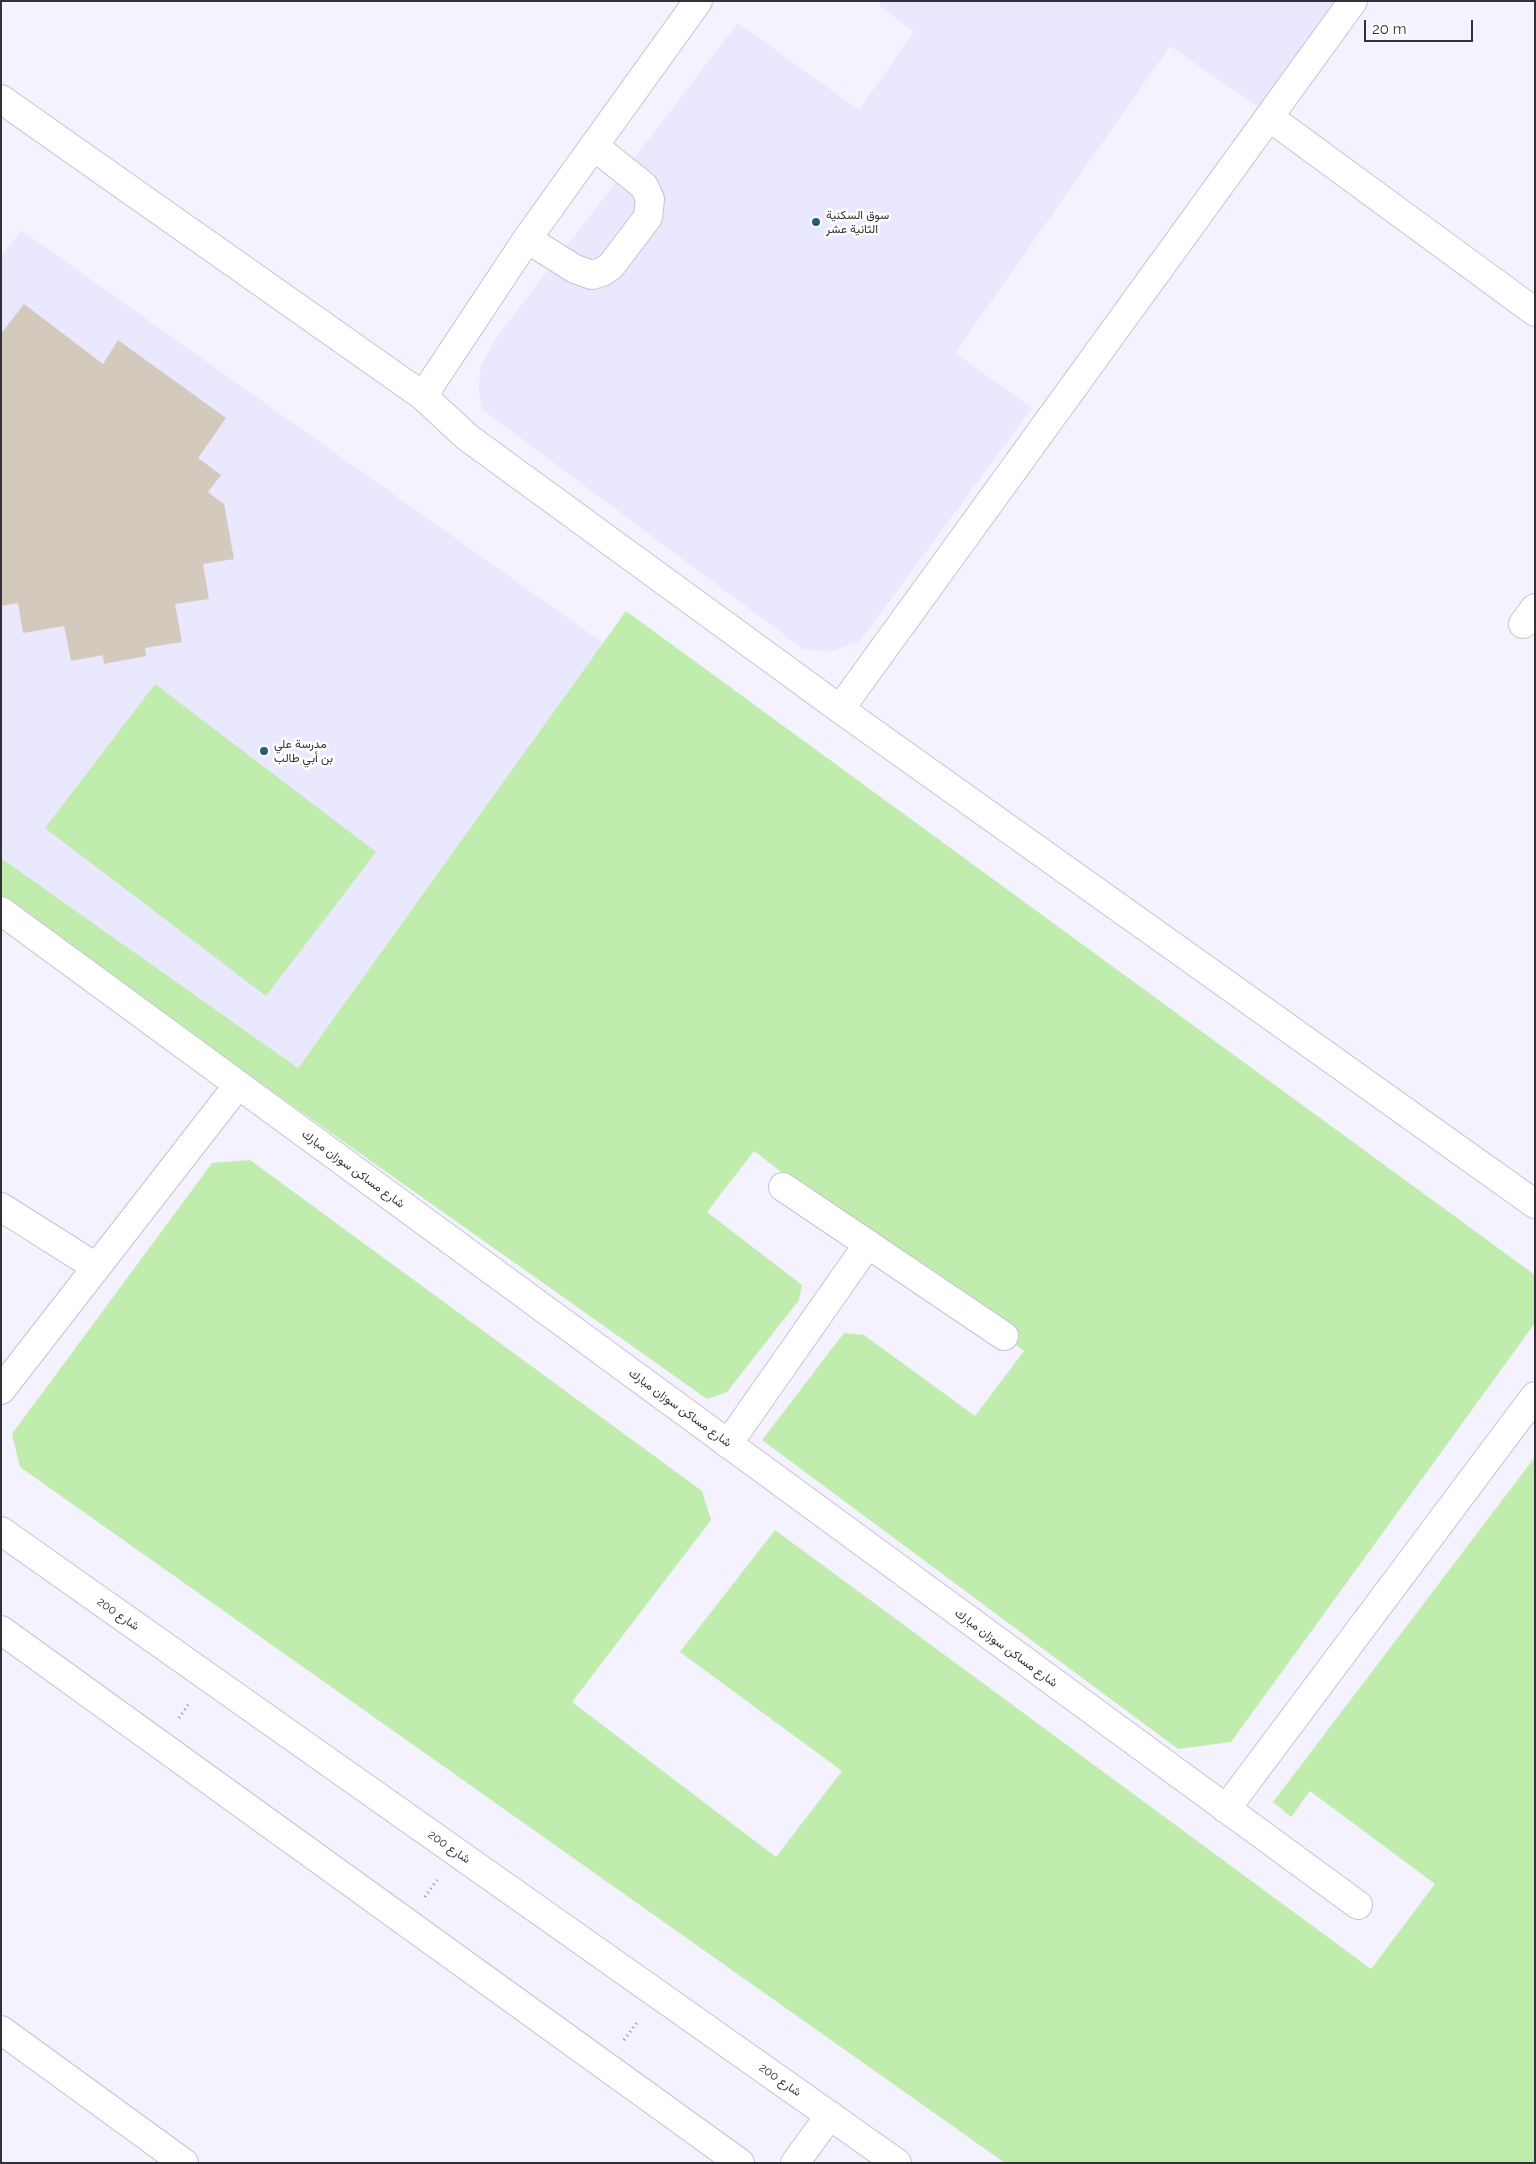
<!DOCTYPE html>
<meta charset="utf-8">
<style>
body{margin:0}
#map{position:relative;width:1536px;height:2164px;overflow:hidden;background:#f3f2fe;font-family:Raleway,sans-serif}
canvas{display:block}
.frame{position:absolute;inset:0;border:2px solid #313137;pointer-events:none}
.scale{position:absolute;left:1364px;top:20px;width:109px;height:22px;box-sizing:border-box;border:2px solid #313137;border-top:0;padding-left:6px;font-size:15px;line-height:18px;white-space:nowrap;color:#313137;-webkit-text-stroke:4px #fff;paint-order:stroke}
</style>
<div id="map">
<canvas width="1536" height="2164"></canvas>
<div class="frame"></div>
<div class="scale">20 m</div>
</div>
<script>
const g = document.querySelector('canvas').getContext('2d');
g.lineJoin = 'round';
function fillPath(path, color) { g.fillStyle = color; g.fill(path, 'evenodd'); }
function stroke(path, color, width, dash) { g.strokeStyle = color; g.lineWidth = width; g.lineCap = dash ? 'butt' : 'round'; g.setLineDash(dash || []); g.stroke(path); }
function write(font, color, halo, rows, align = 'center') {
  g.font = font + ' Raleway,Vazirmatn,sans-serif'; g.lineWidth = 5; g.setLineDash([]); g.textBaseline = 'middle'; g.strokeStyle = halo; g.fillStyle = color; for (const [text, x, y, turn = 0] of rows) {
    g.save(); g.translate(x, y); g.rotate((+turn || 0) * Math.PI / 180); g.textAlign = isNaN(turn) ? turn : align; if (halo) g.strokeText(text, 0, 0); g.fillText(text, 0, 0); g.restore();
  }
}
const built = new Path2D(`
 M 882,1 L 1340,1 L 1264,111 L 1170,46 L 955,353 L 1032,408 L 860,641 L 829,652 L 803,649 L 482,409 L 479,390 L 481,365 L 499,334 L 738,23 L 859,110 L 914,32 L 879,5 Z
 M 21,230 L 603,643 L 298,1068 L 1,858 L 1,257 Z`);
const green = new Path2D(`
 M 626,611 L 1535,1275 L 1535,1323 L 1231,1742 L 1178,1749 L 762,1440 L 844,1333 L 864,1335 L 975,1416 L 1024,1351 L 849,1224 L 754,1151 L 707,1212 L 802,1285 L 799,1300 L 727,1392 L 707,1399 L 1,899 L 1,858 L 298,1068 Z
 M 155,684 L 376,852 L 266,996 L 45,828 Z
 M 250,1160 L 702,1491 L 711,1520 L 572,1702 L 776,1857 L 842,1771 L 680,1652 L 775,1530 L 1371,1969 L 1435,1884 L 1310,1791 L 1291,1817 L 1273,1802 L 1535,1457 L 1535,2163 L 1005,2163 L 20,1467 L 12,1434 L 212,1163 Z`);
const building = new Path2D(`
 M 24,304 L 103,364 L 118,340 L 226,418 L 198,458 L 221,475 L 208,492 L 224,504 L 234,559 L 203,564 L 209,599 L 175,604 L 182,642 L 145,648 L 146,656 L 104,664 L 103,655 L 71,661 L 64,626 L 23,633 L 18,603 L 1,606 L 1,334 Z`);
const path = new Path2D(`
 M 179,1718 L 190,1702
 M 425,1897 L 437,1880
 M 624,2040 L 638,2021`);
const minor = new Path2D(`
 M 698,1 L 527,239 L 423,396 L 467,437 L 840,709 L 1535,1204
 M 1,99 L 423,396
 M 1269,117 L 1535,312
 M 527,239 L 575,269 L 592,275 L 602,272 L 611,266 L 648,217 L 650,199 L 644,186 L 594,146
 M 1523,624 L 1535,608
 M 840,709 L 1353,1
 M 1,911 L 1358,1905
 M 783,1187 L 1004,1336
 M 1,1207 L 96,1267
 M 1,1390 L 238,1085
 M 728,1444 L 868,1244
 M 1,1531 L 897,2163
 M 1,1630 L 740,2163
 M 1226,1809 L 1535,1396
 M 1,2030 L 184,2163
 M 795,2163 L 830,2115`);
const markers = [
 [816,222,5,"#265c78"],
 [264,751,5,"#265c78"]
];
const poiNames = [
 ["سوق السكنية",826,215],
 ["الثانية عشر",826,229],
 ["مدرسة علي",274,744],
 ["بن أبي طالب",274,758]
];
const streetNames = [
 ["شارع مساكن سوزان مبارك",353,1169,36],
 ["شارع مساكن سوزان مبارك",680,1408,36],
 ["شارع 200",118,1614,35],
 ["شارع مساكن سوزان مبارك",1006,1648,36],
 ["شارع 200",449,1847,35],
 ["شارع 200",780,2080,35]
];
fillPath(built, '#eae8fe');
fillPath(green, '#c0ecae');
fillPath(building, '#d4c9bd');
stroke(minor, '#c5c3d2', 30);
stroke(path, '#8d8c95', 3, [1, 4]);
stroke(minor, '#fff', 28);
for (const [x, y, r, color] of markers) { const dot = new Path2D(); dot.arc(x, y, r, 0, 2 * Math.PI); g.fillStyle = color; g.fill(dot); stroke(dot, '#fff', 2); }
write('12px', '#313137', '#fff', poiNames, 'left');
write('12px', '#313137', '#fff', streetNames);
</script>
